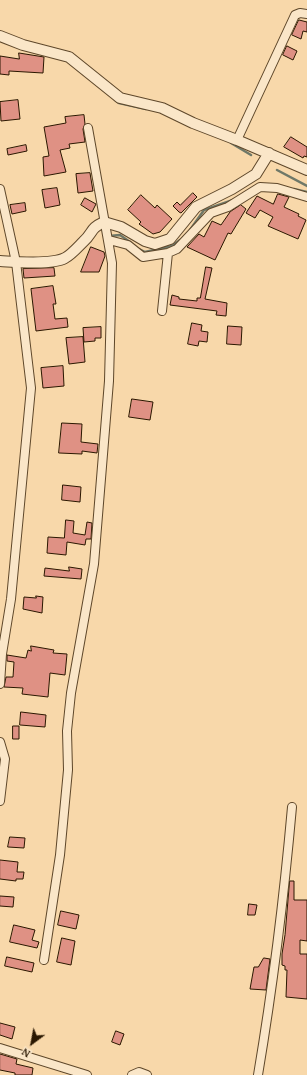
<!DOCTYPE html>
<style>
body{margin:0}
#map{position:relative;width:307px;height:1075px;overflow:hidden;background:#f8d8aa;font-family:"Gentium Book Plus",serif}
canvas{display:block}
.north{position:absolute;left:12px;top:1023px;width:40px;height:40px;-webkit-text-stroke:3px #fae6c8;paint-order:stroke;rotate:212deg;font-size:11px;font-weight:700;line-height:16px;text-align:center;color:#2a1700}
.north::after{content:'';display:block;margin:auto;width:14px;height:18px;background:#2a1700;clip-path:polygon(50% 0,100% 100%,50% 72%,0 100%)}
</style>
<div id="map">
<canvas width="307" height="1075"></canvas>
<div class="north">N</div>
</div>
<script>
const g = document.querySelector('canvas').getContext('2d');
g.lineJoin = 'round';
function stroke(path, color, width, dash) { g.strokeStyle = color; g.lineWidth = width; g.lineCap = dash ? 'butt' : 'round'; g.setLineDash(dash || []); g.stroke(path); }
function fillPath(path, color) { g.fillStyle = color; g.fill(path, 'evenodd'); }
const stream = new Path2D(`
 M 115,100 L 119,103 L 146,109
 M 231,143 L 251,155
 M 277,170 L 307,186
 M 294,189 L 307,192
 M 190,230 L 204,210 L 233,200
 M 109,236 L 120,235 L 130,242
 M 139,249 L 145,252 L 172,246 L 180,240`);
const building = new Path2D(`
 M 299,20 L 307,22 L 307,32 L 303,31 L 301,39 L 292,35 Z
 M 287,46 L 297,51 L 293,60 L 283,55 Z
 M 19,53 L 44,57 L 43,73 L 9,71 L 9,75 L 0,74 L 0,56 L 19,59 Z
 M 18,100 L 20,119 L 1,121 L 0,102 Z
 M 84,115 L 85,124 L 83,129 L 85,142 L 69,144 L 70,148 L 60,150 L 66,172 L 44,176 L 43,157 L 49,156 L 44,127 L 66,123 L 65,117 Z
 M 291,137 L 307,147 L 307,157 L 304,156 L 303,158 L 284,147 Z
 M 26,145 L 27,151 L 8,155 L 7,149 Z
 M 90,173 L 93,191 L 78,193 L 76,174 Z
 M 57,188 L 60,205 L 45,208 L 42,190 Z
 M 193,193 L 197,197 L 181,213 L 179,212 L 173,206 L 177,202 L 180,205 Z
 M 278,194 L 289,197 L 284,207 L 299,214 L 298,216 L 306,220 L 298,239 L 268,226 L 273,217 L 260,210 L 255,218 L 246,213 L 257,196 L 273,204 Z
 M 141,195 L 155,208 L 157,205 L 172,219 L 160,232 L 153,234 L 139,224 L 141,222 L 128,210 Z
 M 85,198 L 96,204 L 92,212 L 81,205 Z
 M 25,203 L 26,211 L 12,214 L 10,205 Z
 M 241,205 L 246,209 L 231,234 L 228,233 L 215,260 L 187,247 L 199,234 L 204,237 L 212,221 L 221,225 L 230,212 Z
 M 91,247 L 104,252 L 105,256 L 99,272 L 81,272 Z
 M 206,267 L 212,268 L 205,299 L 227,303 L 226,316 L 216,315 L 217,311 L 170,305 L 172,295 L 179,297 L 179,299 L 197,301 L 197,298 L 200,298 Z
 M 54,268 L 55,276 L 24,278 L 23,269 Z
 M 53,286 L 56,304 L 53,304 L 55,319 L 67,318 L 68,327 L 36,331 L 31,289 Z
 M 192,323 L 202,325 L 201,331 L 208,332 L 207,342 L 199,341 L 198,346 L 188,344 Z
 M 228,326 L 242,327 L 241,345 L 227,344 Z
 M 101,327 L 101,338 L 95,338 L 95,341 L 84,342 L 83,328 Z
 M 83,337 L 85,362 L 69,364 L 66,338 Z
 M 63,366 L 64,386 L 43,388 L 41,368 Z
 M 132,399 L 153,402 L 150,420 L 129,417 Z
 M 62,423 L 82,424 L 81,442 L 98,444 L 97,453 L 82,451 L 82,454 L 59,453 Z
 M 63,485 L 81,487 L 80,502 L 62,500 Z
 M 66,520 L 74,521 L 73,533 L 85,535 L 87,522 L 92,523 L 91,539 L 86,539 L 85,545 L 67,542 L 66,555 L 47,553 L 48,537 L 64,538 Z
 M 69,567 L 82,569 L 81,579 L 44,576 L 45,568 L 69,571 Z
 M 36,596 L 43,597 L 42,613 L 23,609 L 24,597 L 36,598 Z
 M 31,646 L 54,650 L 53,653 L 67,654 L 65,675 L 50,673 L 48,697 L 22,694 L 23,688 L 4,687 L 6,677 L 13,677 L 14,662 L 7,661 L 7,655 L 26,658 L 28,650 L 31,651 Z
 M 21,712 L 46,715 L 45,727 L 20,725 Z
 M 13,726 L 19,726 L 19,739 L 13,739 Z
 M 10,837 L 25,838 L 24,848 L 8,847 Z
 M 0,860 L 18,862 L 17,872 L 24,872 L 23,879 L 16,879 L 16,881 L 0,879 Z
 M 290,881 L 294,881 L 294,900 L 307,900 L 307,941 L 300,940 L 300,954 L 307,954 L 307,999 L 286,997 L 287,970 L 285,970 L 285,966 L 282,965 L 282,954 L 285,935 Z
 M 0,896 L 14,897 L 13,907 L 0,906 Z
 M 249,904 L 257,905 L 255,915 L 248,915 Z
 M 61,911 L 79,915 L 76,929 L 58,925 Z
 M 14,925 L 35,930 L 32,940 L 39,942 L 37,948 L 10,942 Z
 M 62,938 L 75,941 L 71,965 L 57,962 Z
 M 7,957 L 34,963 L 32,972 L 5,966 Z
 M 264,958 L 270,959 L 266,990 L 250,989 L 254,967 L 258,967 Z
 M 0,1023 L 15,1027 L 12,1039 L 0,1035 Z
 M 116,1031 L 124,1034 L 120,1045 L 112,1042 Z
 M 0,1054 L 17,1059 L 16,1064 L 33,1068 L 32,1075 L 15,1075 L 15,1073 L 0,1070 Z`);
const minor = new Path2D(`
 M 237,140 L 295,15 L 300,13 L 307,14
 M 0,189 L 16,262 L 31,388 L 11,599 L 2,654 L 0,684
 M 109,240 L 128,245 L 143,257 L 168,253 L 177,249 L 211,213 L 228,207 L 260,187 L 277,188 L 307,197
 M 162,311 L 168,253
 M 0,742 L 5,759 L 0,801
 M 44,960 L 60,855 L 68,770 L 67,731 L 71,693 L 94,564 L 109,381 L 112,263 L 88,128
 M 0,1048 L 87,1075
 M 132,1075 L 139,1072 L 147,1075
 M 258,1075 C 273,986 284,897 292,807`);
const tertiary = new Path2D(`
 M 0,36 L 23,45 L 69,57 L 120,98 L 162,108 L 193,123 L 237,140 L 307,170
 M 0,261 C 15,262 52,265 65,258 C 71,255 78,247 83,242 C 94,232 89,229 104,222 L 121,227 L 145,241 L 155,244 L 170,239 L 196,207 L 232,189 L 256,174 L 269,153`);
stroke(stream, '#6f7868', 2.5);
fillPath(building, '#df9184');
stroke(building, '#2a1700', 1);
stroke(minor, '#5e472a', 10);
stroke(tertiary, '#5e472a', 12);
stroke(minor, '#fae6c8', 8);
stroke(tertiary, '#fae6c8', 10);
</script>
